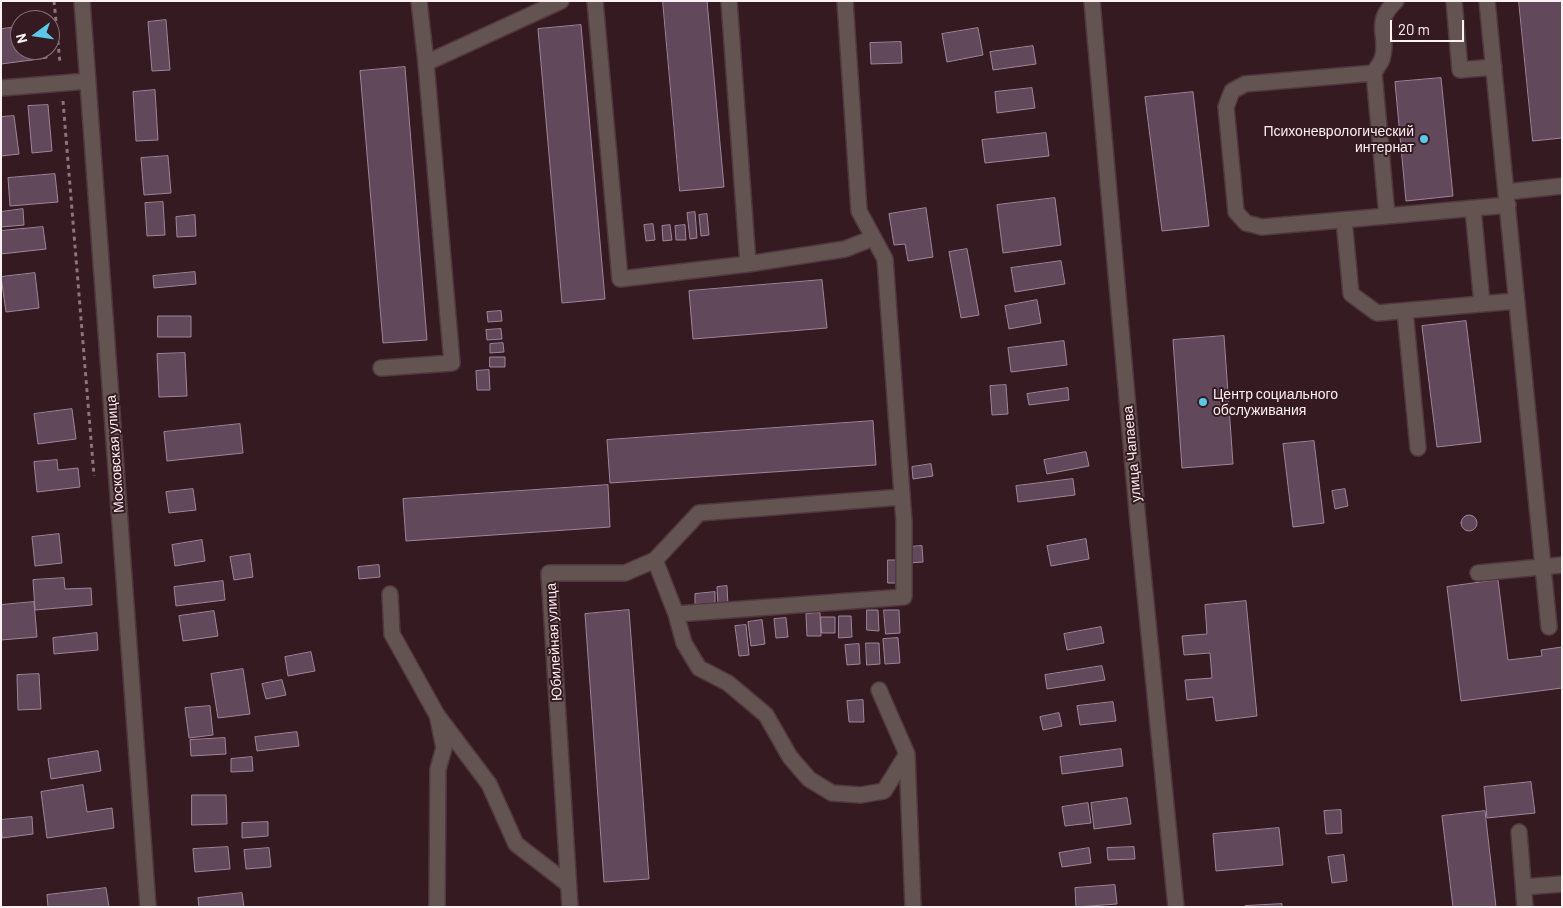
<!DOCTYPE html>
<meta charset="utf-8">
<style>
body{margin:0}
#map{position:relative;width:1563px;height:908px;overflow:hidden;background:#351a21;font-family:Barlow,sans-serif}
canvas{display:block}
.frame{position:absolute;inset:0;border:2px solid #fcf0f3;pointer-events:none}
.north{position:absolute;left:10px;top:10px;width:50px;height:50px;box-sizing:border-box;background:#351a21;border:1px solid #857075;border-radius:50%;rotate:256deg;font-size:14px;font-weight:700;line-height:20px;text-align:center;color:#fcf0f3}
.north::after{content:'';display:block;margin:auto;width:18px;height:22px;background:#5ac8e6;clip-path:polygon(50% 0,100% 100%,50% 72%,0 100%)}
.scale{position:absolute;left:1390px;top:20px;width:74px;height:22px;box-sizing:border-box;border:2px solid #fcf0f3;border-top:0;padding-left:6px;font-size:15px;line-height:18px;white-space:nowrap;color:#fcf0f3;-webkit-text-stroke:4px #351a21;paint-order:stroke}
</style>
<div id="map">
<canvas width="1563" height="908"></canvas>
<div class="frame"></div>
<div class="north">N</div>
<div class="scale">20 m</div>
</div>
<script>
const g = document.querySelector('canvas').getContext('2d');
g.lineJoin = 'round';
function fillPath(path, color) { g.fillStyle = color; g.fill(path, 'evenodd'); }
function stroke(path, color, width, dash) { g.strokeStyle = color; g.lineWidth = width; g.lineCap = dash ? 'butt' : 'round'; g.setLineDash(dash || []); g.stroke(path); }
function write(font, color, halo, rows, align = 'center') {
  g.font = font + ' Barlow,sans-serif'; g.lineWidth = 4; g.setLineDash([]); g.textBaseline = 'middle'; g.strokeStyle = halo; g.fillStyle = color; for (const [text, x, y, turn = 0] of rows) {
    g.save(); g.translate(x, y); g.rotate((+turn || 0) * Math.PI / 180); g.textAlign = isNaN(turn) ? turn : align; if (halo) g.strokeText(text, 0, 0); g.fillText(text, 0, 0); g.restore();
  }
}
const building = new Path2D(`
 M 663,1 L 707,1 L 724,187 L 680,191 Z
 M 1519,1 L 1562,1 L 1562,138 L 1533,141 Z
 M 166,20 L 170,70 L 152,71 L 148,22 Z
 M 581,25 L 605,299 L 562,303 L 538,29 Z
 M 20,27 L 20,50 L 46,50 L 47,58 L 1,64 L 1,29 Z
 M 978,28 L 983,55 L 947,62 L 942,34 Z
 M 901,42 L 902,63 L 871,64 L 870,43 Z
 M 1033,46 L 1036,64 L 993,70 L 990,52 Z
 M 405,67 L 427,340 L 383,343 L 360,71 Z
 M 1441,78 L 1453,196 L 1406,201 L 1395,82 Z
 M 1032,88 L 1035,108 L 997,113 L 995,92 Z
 M 155,90 L 158,140 L 136,141 L 133,92 Z
 M 1193,92 L 1209,226 L 1162,231 L 1145,97 Z
 M 48,105 L 52,151 L 32,153 L 28,106 Z
 M 14,116 L 19,154 L 1,156 L 1,117 Z
 M 1046,133 L 1049,156 L 985,163 L 982,140 Z
 M 168,156 L 171,193 L 144,195 L 141,158 Z
 M 55,174 L 58,202 L 10,206 L 8,178 Z
 M 1055,198 L 1061,245 L 1003,253 L 997,205 Z
 M 163,202 L 165,235 L 147,236 L 145,203 Z
 M 926,208 L 933,257 L 908,261 L 905,244 L 894,245 L 889,214 Z
 M 23,209 L 24,225 L 1,227 L 1,212 Z
 M 695,212 L 697,238 L 690,239 L 687,213 Z
 M 707,214 L 709,235 L 701,236 L 699,215 Z
 M 195,215 L 196,236 L 177,237 L 176,217 Z
 M 653,224 L 655,240 L 646,241 L 644,225 Z
 M 670,225 L 672,240 L 663,241 L 662,226 Z
 M 685,225 L 686,240 L 676,240 L 675,226 Z
 M 43,227 L 46,249 L 1,254 L 1,231 Z
 M 967,249 L 979,315 L 961,318 L 949,252 Z
 M 1061,261 L 1065,284 L 1015,292 L 1011,268 Z
 M 195,272 L 196,284 L 154,288 L 153,276 Z
 M 35,273 L 39,308 L 6,312 L 1,277 Z
 M 822,280 L 827,328 L 693,339 L 689,291 Z
 M 1037,300 L 1041,323 L 1009,329 L 1005,306 Z
 M 501,311 L 502,321 L 488,322 L 487,312 Z
 M 158,316 L 191,316 L 191,337 L 158,337 Z
 M 1466,321 L 1481,442 L 1437,447 L 1422,326 Z
 M 501,329 L 502,339 L 487,340 L 486,330 Z
 M 1224,336 L 1233,464 L 1182,468 L 1173,340 Z
 M 1064,341 L 1067,365 L 1011,372 L 1008,348 Z
 M 503,343 L 504,352 L 490,353 L 490,344 Z
 M 185,353 L 187,396 L 159,397 L 157,354 Z
 M 490,357 L 505,357 L 505,367 L 490,367 Z
 M 489,370 L 490,390 L 477,390 L 476,371 Z
 M 1006,385 L 1008,414 L 992,415 L 990,386 Z
 M 1068,388 L 1069,400 L 1029,405 L 1027,394 Z
 M 72,409 L 76,439 L 38,444 L 34,414 Z
 M 873,421 L 876,465 L 610,483 L 607,440 Z
 M 240,424 L 243,453 L 167,461 L 164,432 Z
 M 1314,441 L 1324,523 L 1293,527 L 1283,444 Z
 M 1086,452 L 1089,466 L 1047,474 L 1044,460 Z
 M 57,460 L 58,470 L 78,468 L 80,487 L 37,492 L 34,462 Z
 M 931,464 L 933,476 L 913,479 L 912,467 Z
 M 1073,479 L 1075,495 L 1018,502 L 1016,486 Z
 M 608,485 L 610,527 L 406,541 L 403,499 Z
 M 193,489 L 196,510 L 169,513 L 166,492 Z
 M 1345,489 L 1348,506 L 1335,509 L 1332,491 Z
 M1461 523a8 8 0 1 1 16 0a8 8 0 1 1-16 0Z
 M 59,534 L 62,563 L 35,566 L 32,537 Z
 M 1086,539 L 1089,559 L 1051,566 L 1047,546 Z
 M 202,540 L 205,561 L 175,566 L 172,545 Z
 M 922,546 L 923,562 L 909,563 L 908,547 Z
 M 250,554 L 253,577 L 234,580 L 230,557 Z
 M 888,560 L 900,560 L 900,583 L 888,583 Z
 M 379,565 L 380,577 L 359,579 L 358,567 Z
 M 64,578 L 65,589 L 91,588 L 92,605 L 35,610 L 33,580 Z
 M 1498,580 L 1508,660 L 1542,656 L 1541,650 L 1562,647 L 1562,688 L 1461,701 L 1447,587 Z
 M 223,581 L 225,600 L 176,606 L 174,587 Z
 M 727,586 L 728,606 L 718,606 L 717,587 Z
 M 715,592 L 715,603 L 695,604 L 695,594 Z
 M 1246,601 L 1257,716 L 1216,721 L 1213,697 L 1187,700 L 1185,680 L 1212,678 L 1210,653 L 1184,655 L 1182,636 L 1207,634 L 1205,605 Z
 M 34,602 L 37,637 L 1,640 L 1,605 Z
 M 629,610 L 649,879 L 604,882 L 585,614 Z
 M 867,610 L 878,610 L 879,631 L 867,630 Z
 M 884,610 L 899,610 L 900,633 L 886,634 Z
 M 214,611 L 218,636 L 183,641 L 179,616 Z
 M 820,613 L 821,636 L 807,636 L 806,614 Z
 M 839,616 L 851,616 L 852,637 L 839,638 Z
 M 821,617 L 835,617 L 835,633 L 822,633 Z
 M 786,618 L 788,637 L 776,638 L 774,619 Z
 M 762,620 L 765,644 L 751,646 L 748,622 Z
 M 746,625 L 749,655 L 739,656 L 735,626 Z
 M 1101,627 L 1104,643 L 1067,650 L 1064,634 Z
 M 97,633 L 98,650 L 54,654 L 53,638 Z
 M 898,638 L 900,663 L 885,664 L 883,639 Z
 M 866,643 L 879,643 L 880,664 L 867,665 Z
 M 859,644 L 860,664 L 847,665 L 845,645 Z
 M 311,652 L 315,671 L 288,676 L 285,657 Z
 M 1102,666 L 1105,680 L 1047,689 L 1045,675 Z
 M 243,669 L 250,714 L 218,718 L 211,674 Z
 M 39,674 L 41,709 L 18,710 L 17,675 Z
 M 282,680 L 286,695 L 266,699 L 262,684 Z
 M 863,700 L 864,722 L 849,722 L 847,701 Z
 M 1113,702 L 1116,721 L 1080,725 L 1077,706 Z
 M 210,706 L 213,735 L 189,738 L 185,708 Z
 M 1059,713 L 1062,726 L 1043,730 L 1040,717 Z
 M 297,732 L 299,746 L 257,751 L 255,737 Z
 M 225,738 L 226,754 L 191,756 L 190,740 Z
 M 1121,749 L 1123,766 L 1062,774 L 1060,757 Z
 M 98,751 L 101,771 L 51,779 L 48,759 Z
 M 252,757 L 253,771 L 231,772 L 231,759 Z
 M 1531,782 L 1535,813 L 1487,818 L 1484,787 Z
 M 83,785 L 87,812 L 112,808 L 114,828 L 47,838 L 41,792 Z
 M 192,795 L 226,795 L 227,824 L 192,825 Z
 M 1127,798 L 1131,824 L 1094,829 L 1091,803 Z
 M 1088,803 L 1091,823 L 1065,826 L 1062,807 Z
 M 1341,810 L 1342,833 L 1326,834 L 1324,811 Z
 M 1485,811 L 1496,907 L 1453,907 L 1442,816 Z
 M 32,817 L 33,834 L 2,838 L 1,820 Z
 M 268,822 L 268,836 L 242,838 L 242,823 Z
 M 1279,828 L 1283,865 L 1216,871 L 1213,834 Z
 M 228,847 L 230,869 L 195,872 L 193,849 Z
 M 1134,847 L 1135,859 L 1108,860 L 1107,848 Z
 M 269,848 L 271,867 L 246,869 L 244,850 Z
 M 1089,848 L 1091,863 L 1062,867 L 1059,853 Z
 M 1344,855 L 1347,881 L 1332,883 L 1328,857 Z
 M 1115,885 L 1117,904 L 1076,907 L 1075,888 Z
 M 106,888 L 109,907 L 48,907 L 47,895 Z
 M 242,893 L 244,907 L 199,907 L 198,898 Z
 M 1282,904 L 1282,907 L 1245,907 L 1245,906 Z`);
const path = new Path2D(`
 M 54,1 L 60,63
 M 63,101 L 94,476`);
const minor = new Path2D(`
 M 82,1 L 148,907
 M 419,1 L 426,63
 M 595,1 L 620,279 L 748,264 L 729,1
 M 1092,1 L 1138,522 L 1176,907
 M 1454,1 L 1460,70 L 1494,67
 M 1487,1 L 1549,627
 M 1374,73 C 1376,68 1381,63 1382,59 C 1390,36 1371,24 1396,1
 M 1,88 L 88,81
 M 1506,192 L 1562,186
 M 1473,209 L 1482,304
 M 1387,216 L 1262,227 L 1246,223 L 1236,212 L 1226,107 L 1232,91 L 1245,84 L 1374,73 L 1387,216 L 1508,205
 M 1344,220 L 1351,294 L 1377,313 L 1516,301
 M 748,264 L 845,249 L 873,238
 M 1405,311 L 1418,448
 M 381,368 L 452,363 L 426,63 L 561,1
 M 655,560 L 676,614 L 904,597 L 904,522 L 885,259 L 859,211 L 845,1
 M 1478,573 L 1562,565
 M 390,594 L 392,634 L 437,715 L 489,784 L 516,844 L 568,884
 M 676,614 L 684,643 L 699,668 L 728,683 L 766,715 L 790,757 L 809,779 L 832,793 L 861,795 L 884,791 L 907,754
 M 879,690 L 907,754 L 913,907
 M 1519,832 L 1525,907
 M 1524,887 L 1562,884
 M 437,907 L 438,769 L 444,748 L 438,719
 M 570,907 L 549,573 L 625,573 L 655,560 L 699,513 L 902,497`);
const markers = [
 [1424,139,5,"#5ac8e6"],
 [1203,402,5,"#5ac8e6"]
];
const poiNames = [
 ["Психоневрологический",1414,131],
 ["интернат",1414,147],
 ["Центр социального",1213,394,"left"],
 ["обслуживания",1213,410,"left"]
];
const streetNames = [
 ["Московская улица",115,454,-94],
 ["улица Чапаева",1132,454,-95],
 ["Юбилейная улица",554,642,-93]
];
fillPath(building, '#61485b');
stroke(building, '#a08499', 1);
stroke(minor, '#51383e', 18);
stroke(path, '#8a757a', 3, [4, 4]);
stroke(minor, '#635451', 15);
for (const [x, y, r, color] of markers) { const dot = new Path2D(); dot.arc(x, y, r, 0, 2 * Math.PI); g.fillStyle = color; g.fill(dot); stroke(dot, '#351a21', 2); }
write('14px', '#fcf0f3', '#351a21', poiNames, 'right');
write('14px', '#fcf0f3', '#351a21', streetNames);
</script>
